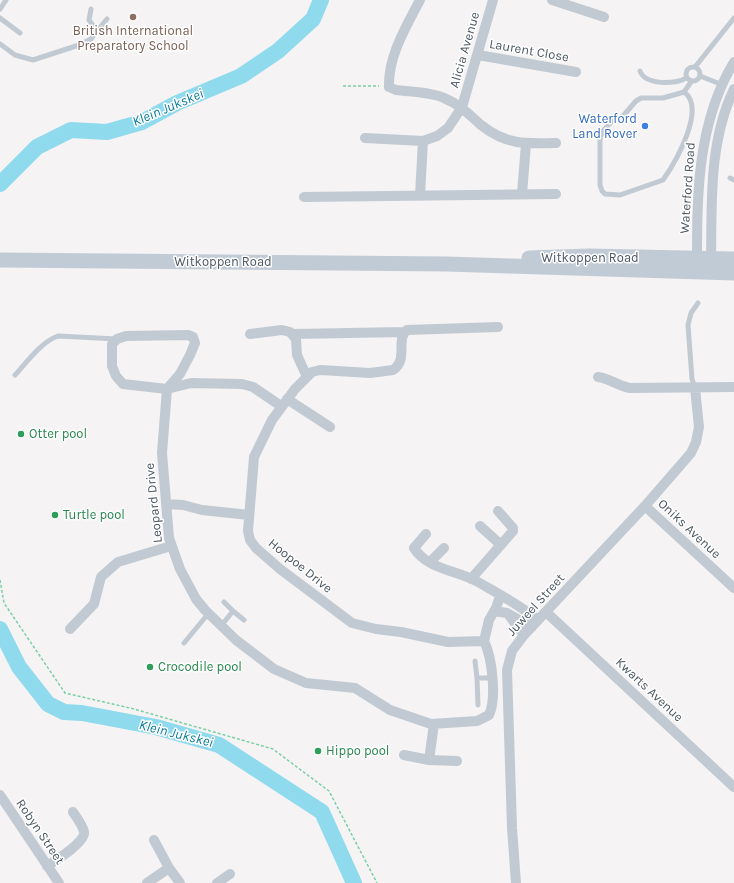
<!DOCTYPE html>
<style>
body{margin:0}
canvas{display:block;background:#f5f3f3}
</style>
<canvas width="734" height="883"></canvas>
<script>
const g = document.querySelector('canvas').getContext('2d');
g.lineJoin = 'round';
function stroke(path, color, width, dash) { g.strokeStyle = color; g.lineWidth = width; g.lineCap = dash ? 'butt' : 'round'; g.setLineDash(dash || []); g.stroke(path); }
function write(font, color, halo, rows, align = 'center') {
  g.font = font + ' Karla,sans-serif'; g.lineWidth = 3; g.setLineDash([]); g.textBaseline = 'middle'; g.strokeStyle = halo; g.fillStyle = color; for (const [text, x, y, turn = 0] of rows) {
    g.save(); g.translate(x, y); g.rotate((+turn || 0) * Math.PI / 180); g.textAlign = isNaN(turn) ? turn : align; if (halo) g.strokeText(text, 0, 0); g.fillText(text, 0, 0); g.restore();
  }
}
const river = new Path2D(`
 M 0,184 L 37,147 L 71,130 L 107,132 L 142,122 L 177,103 L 241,76 L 278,51 L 313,19 L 321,0
 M 0,629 L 19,667 L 48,704 L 64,712 L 82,713 L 156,727 L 219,745 L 322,812 L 354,883`);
const path = new Path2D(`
 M 343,86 L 379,86
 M 0,580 L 4,603 L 65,693 L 134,709 L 273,749 L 329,791 L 377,883`);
const service = new Path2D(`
 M 0,9 L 6,0
 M 0,18 L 20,33
 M 97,31 L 107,19
 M 0,44 L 15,55 L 33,60 L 79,45 L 91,39 L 97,31 L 89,20 L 91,9
 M686 74a7 7 0 1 1 14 0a7 7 0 1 1-14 0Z
 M 695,67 L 734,18
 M 640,71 C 645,85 676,85 686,78
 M 700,76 L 723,85
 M 684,92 C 707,108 675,163 663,180 L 620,195 L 605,194 L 602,191 L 600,185 L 600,138 L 603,131 L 612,121 L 623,116 L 636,101 L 641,98 L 663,98 L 684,92 L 691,82
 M 730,178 L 734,180
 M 15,375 C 27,362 41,342 58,336 L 117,339
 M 695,388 L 692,379 L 688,325 L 691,313 L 698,303
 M 233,611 L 244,620
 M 221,626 L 233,611 L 224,602
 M 184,643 L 208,614
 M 475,661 L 477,678 L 491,678
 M 477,678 L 478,705`);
const minor = new Path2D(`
 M 420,0 C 406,27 388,56 389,87 L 396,90 C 411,92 431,92 444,98 C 459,104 469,114 481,125 C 506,145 526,144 556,143
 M 552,0 L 604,17
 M 478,55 L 576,72
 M 365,138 L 423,141 L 437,136 L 448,128 L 462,107 L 493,0
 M 522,194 L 526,144
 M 420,195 L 423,141
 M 304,197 L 556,194
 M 697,264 C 697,195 697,123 734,62
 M 711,264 C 712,206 708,143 734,89
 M 250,334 L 282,330 L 290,332 L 296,339 L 297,355 L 307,377
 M 293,334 L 404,332
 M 598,377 C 609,378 618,386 630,388 L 734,387
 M 287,399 L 330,427
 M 281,406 L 253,387 L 242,384 L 191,383 L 167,389 L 123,384 L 116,376 L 112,366 L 112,344 L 117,339 L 126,336 L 188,335 L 193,337 L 195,343 L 190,355 L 180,374 L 167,389 L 162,453 L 169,538 L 180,569 L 196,599 L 205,610 L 236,640 L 274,669 L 306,683 L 355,688 L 390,710 L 431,724 L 477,721 L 489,715 C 497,698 492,657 484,641
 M 166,504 L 183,505 L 202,510 L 249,515
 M 645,506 L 734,588
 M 480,526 L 501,545
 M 426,534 L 414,548 C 428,570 457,570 478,582 C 499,594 520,605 538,620
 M 430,562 L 444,548
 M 471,579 L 513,531 L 513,528 L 498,511
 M 494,611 L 507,613 L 532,627
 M 546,612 L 734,787
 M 508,614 L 524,635
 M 70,629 L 94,604 L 101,577 L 118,562 L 171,546
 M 484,641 L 448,642 L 401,632 L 376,629 L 352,623 L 280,569 L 256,548 L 250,540 L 248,531 L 254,457 L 272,420 L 295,389 L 312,372 L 320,370 L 370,373 L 393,370 C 409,359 395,339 407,330 L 498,327
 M 484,641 L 489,620 L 496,608 L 500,596
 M 404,755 L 429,760 L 457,761
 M 429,760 L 434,724
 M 0,795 L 59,883
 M 154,840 L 169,868 L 180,883
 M 47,866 C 55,861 86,842 84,832 C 83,826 77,818 73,812
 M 147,883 L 169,868
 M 217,883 L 230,874
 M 516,883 L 512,828 L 507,670 L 512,651 L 524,635 L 645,506 L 691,453 L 696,442 L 699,427 L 695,388`);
const secondary = new Path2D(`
 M 529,258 L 590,256 L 734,259
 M 0,260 L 446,264 L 734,273`);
const markers = [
 [133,17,4,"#8d6e63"],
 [645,126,4,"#3f7fe0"],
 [21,434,4,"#2e9e5b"],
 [55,515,4,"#2e9e5b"],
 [150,667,4,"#2e9e5b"],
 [318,751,4,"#2e9e5b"]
];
const educationNames = [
 ["British International",133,31],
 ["Preparatory School",133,46]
];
const streetNames = [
 ["Alicia Avenue",465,50,-74],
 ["Laurent Close",529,51,10],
 ["Waterford Road",688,188,-86],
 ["Witkoppen Road",590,258],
 ["Witkoppen Road",223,262],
 ["Leopard Drive",154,503,-96],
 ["Oniks Avenue",689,529,43],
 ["Hoopoe Drive",300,566,39],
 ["Juweel Street",536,605,-48],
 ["Kwarts Avenue",649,690,43],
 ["Robyn Street",40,832,56]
];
const shopNames = [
 ["Waterford",637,119],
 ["Land Rover",637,134]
];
const leisureNames = [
 ["Otter pool",29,434],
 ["Turtle pool",63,515],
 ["Crocodile pool",158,667],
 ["Hippo pool",326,751]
];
const waterNames = [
 ["Klein Jukskei",168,108,-23],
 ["Klein Jukskei",176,734,14]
];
stroke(river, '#90daee', 16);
stroke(path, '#7ad0a6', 1.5, [3, 2]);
stroke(service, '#c1cad2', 5);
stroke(minor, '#c1cad2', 10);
stroke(secondary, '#c1cbd6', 15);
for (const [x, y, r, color] of markers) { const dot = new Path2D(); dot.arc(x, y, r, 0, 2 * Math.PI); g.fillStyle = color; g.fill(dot); stroke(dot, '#fff', 1.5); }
write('13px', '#785e54', '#fff', educationNames);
write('13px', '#4a5661', '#fff', streetNames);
write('13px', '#366cbe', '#fff', shopNames, 'right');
write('13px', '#27864d', '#fff', leisureNames, 'left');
write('italic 14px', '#0c7c9b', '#fff', waterNames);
</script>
